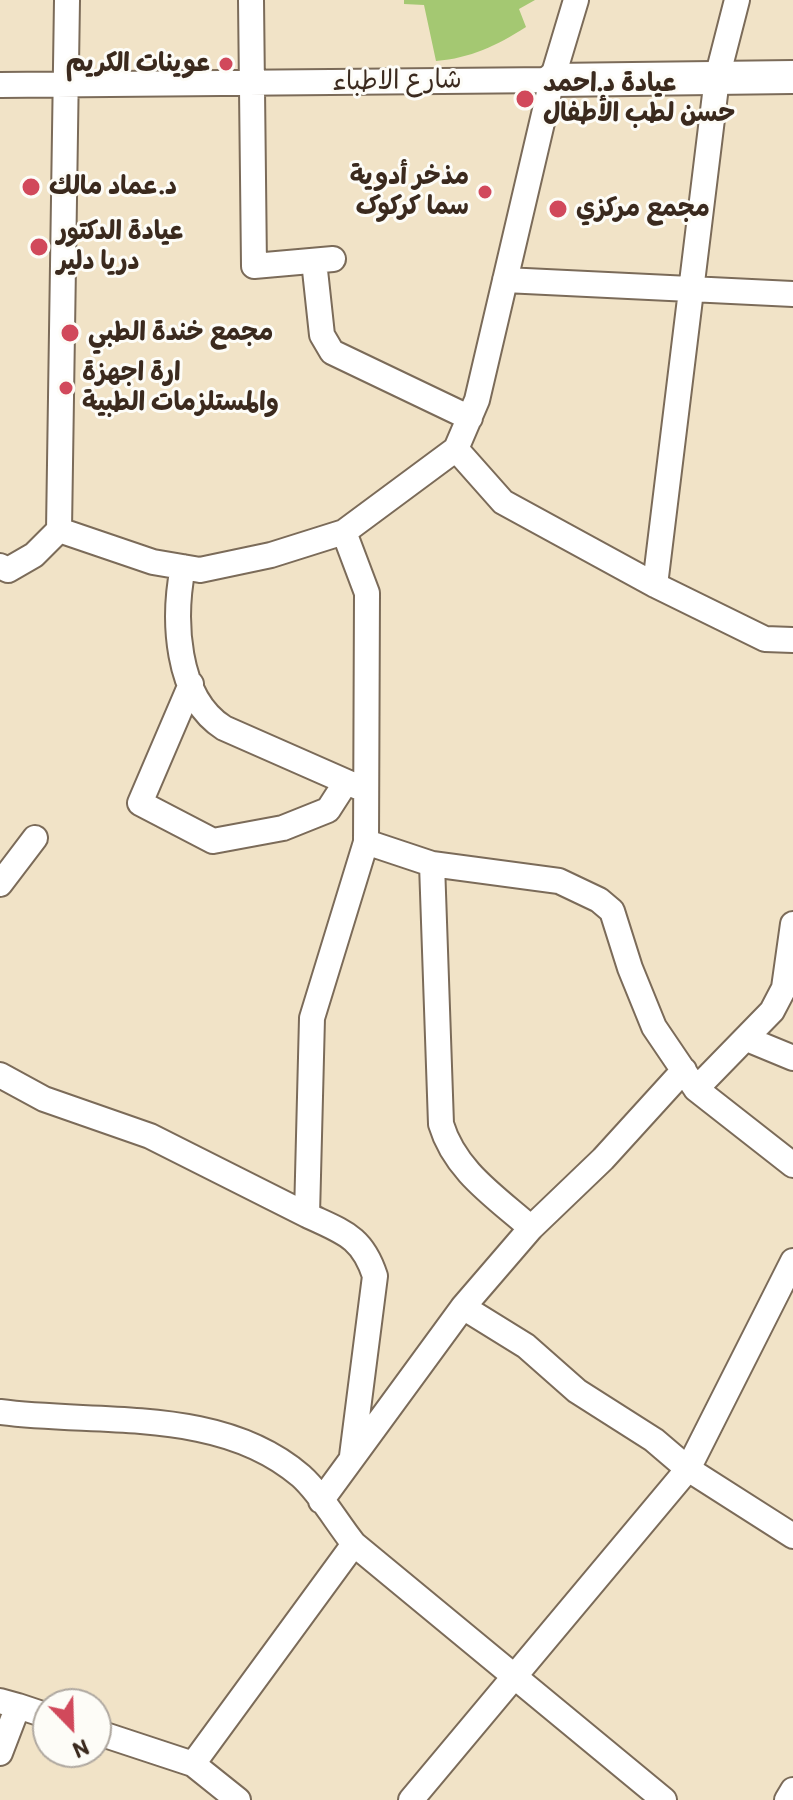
<!DOCTYPE html>
<meta charset="utf-8">
<style>
body{margin:0}
#map{position:relative;width:793px;height:1800px;overflow:hidden;background:#f1e3c7;font-family:Itim,sans-serif}
canvas{display:block}
.north{position:absolute;left:32px;top:1688px;width:80px;height:80px;box-sizing:border-box;background:#fdfcf7;border:2px solid #afa8a0;border-radius:50%;rotate:157deg;font-size:22px;font-weight:700;line-height:32px;text-align:center;color:#3b2a1e}
.north::after{content:'';display:block;margin:auto;width:28px;height:36px;background:#d1495b;clip-path:polygon(50% 0,100% 100%,50% 72%,0 100%)}
</style>
<div id="map">
<canvas width="793" height="1800"></canvas>
<div class="north">N</div>
</div>
<script>
const g = document.querySelector('canvas').getContext('2d');
g.lineJoin = 'round';
function fillPath(path, color) { g.fillStyle = color; g.fill(path, 'evenodd'); }
function stroke(path, color, width, dash) { g.strokeStyle = color; g.lineWidth = width; g.lineCap = dash ? 'butt' : 'round'; g.setLineDash(dash || []); g.stroke(path); }
function write(font, color, halo, rows, align = 'center') {
  g.font = font + ' Itim,"Playpen Sans Arabic",sans-serif'; g.lineWidth = 6; g.setLineDash([]); g.textBaseline = 'middle'; g.strokeStyle = halo; g.fillStyle = color; for (const [text, x, y, turn = 0] of rows) {
    g.save(); g.translate(x, y); g.rotate((+turn || 0) * Math.PI / 180); g.textAlign = isNaN(turn) ? turn : align; if (halo) g.strokeText(text, 0, 0); g.fillText(text, 0, 0); g.restore();
  }
}
const green = new Path2D(`
 M 404,0 L 535,0 L 519,9 L 526,27 C 496,46 471,58 436,61 L 424,5 L 404,4 Z`);
const street = new Path2D(`
 M 251,0 L 254,266 L 333,259
 M 0,85 L 552,80
 M 314,261 L 322,335 L 332,352 L 470,418
 M 505,280 L 793,294
 M 456,449 L 503,502 L 655,585 L 765,639 L 793,640
 M 59,530 L 67,0
 M 344,532 L 367,593 L 366,842 L 432,864 L 559,881 L 599,900 L 612,911 L 630,968 L 654,1027 L 696,1089 L 793,1165
 M 0,566 L 8,570 L 34,555 L 59,530 L 153,562 L 200,570 L 271,555 L 344,532 L 456,449 L 477,400 L 552,80 L 576,0
 M 183,567 C 173,618 175,697 224,728 L 358,787
 M 655,585 L 717,78 L 737,0
 M 191,684 L 140,803 L 213,841 L 283,828 L 328,810 L 346,782
 M 432,864 L 441,1124 C 455,1171 496,1197 531,1228
 M 0,884 L 35,838
 M 747,1039 L 793,1058
 M 0,1075 L 44,1099 L 150,1136 L 307,1215
 M 696,1089 L 772,1011 L 784,988 L 793,924
 M 463,1307 L 531,1228 L 603,1159 L 684,1070
 M 0,1412 C 98,1425 220,1406 301,1476 C 321,1494 337,1523 354,1544
 M 352,1456 L 375,1276 C 362,1236 343,1232 307,1215 L 312,1018 L 366,842
 M 321,1501 L 463,1307 L 526,1346 L 577,1391 L 654,1440 L 688,1469 L 793,1536
 M 0,1701 L 18,1706 L 0,1753
 M 18,1706 L 48,1716
 M 96,1732 L 193,1764 L 238,1800
 M 193,1764 L 354,1544 L 664,1800
 M 411,1800 L 688,1469 L 793,1261
 M 787,1800 L 793,1790`);
const secondary = new Path2D(`
 M 552,80 L 793,77`);
const markers = [
 [226,64,8,"#d1495b"],
 [525,99,10,"#d1495b"],
 [31,187,10,"#d1495b"],
 [485,192,8,"#d1495b"],
 [558,209,10,"#d1495b"],
 [39,247,10,"#d1495b"],
 [70,333,10,"#d1495b"],
 [66,388,8,"#d1495b"]
];
const poiNames = [
 ["عوينات الكريم",210,64,"right"],
 ["عيادة د.احمد",543,84],
 ["حسن لطب الأطفال",543,114],
 ["مذخر أدویة",469,177,"right"],
 ["سما کرکوک",469,207,"right"],
 ["د.عماد مالك",49,187],
 ["مجمع مركزي",576,209],
 ["عيادة الدكتور",57,232],
 ["دريا دلير",57,262],
 ["مجمع خندة الطبي",88,333],
 ["ارة اجهزة",82,373],
 ["والمستلزمات الطبية",82,403]
];
const streetNames = [
 ["شارع الاطباء",397,82,-1]
];
fillPath(green, '#a4c872');
stroke(street, '#7b6b59', 28);
stroke(secondary, '#7b6b59', 36);
stroke(street, '#fff', 24);
stroke(secondary, '#fff', 32);
for (const [x, y, r, color] of markers) { const dot = new Path2D(); dot.arc(x, y, r, 0, 2 * Math.PI); g.fillStyle = color; g.fill(dot); stroke(dot, '#fdfcf7', 3); }
write('bold 26px', '#3b2a1e', '#fdfcf7', poiNames, 'left');
write('26px', '#3b2a1e', '#fdfcf7', streetNames);
</script>
